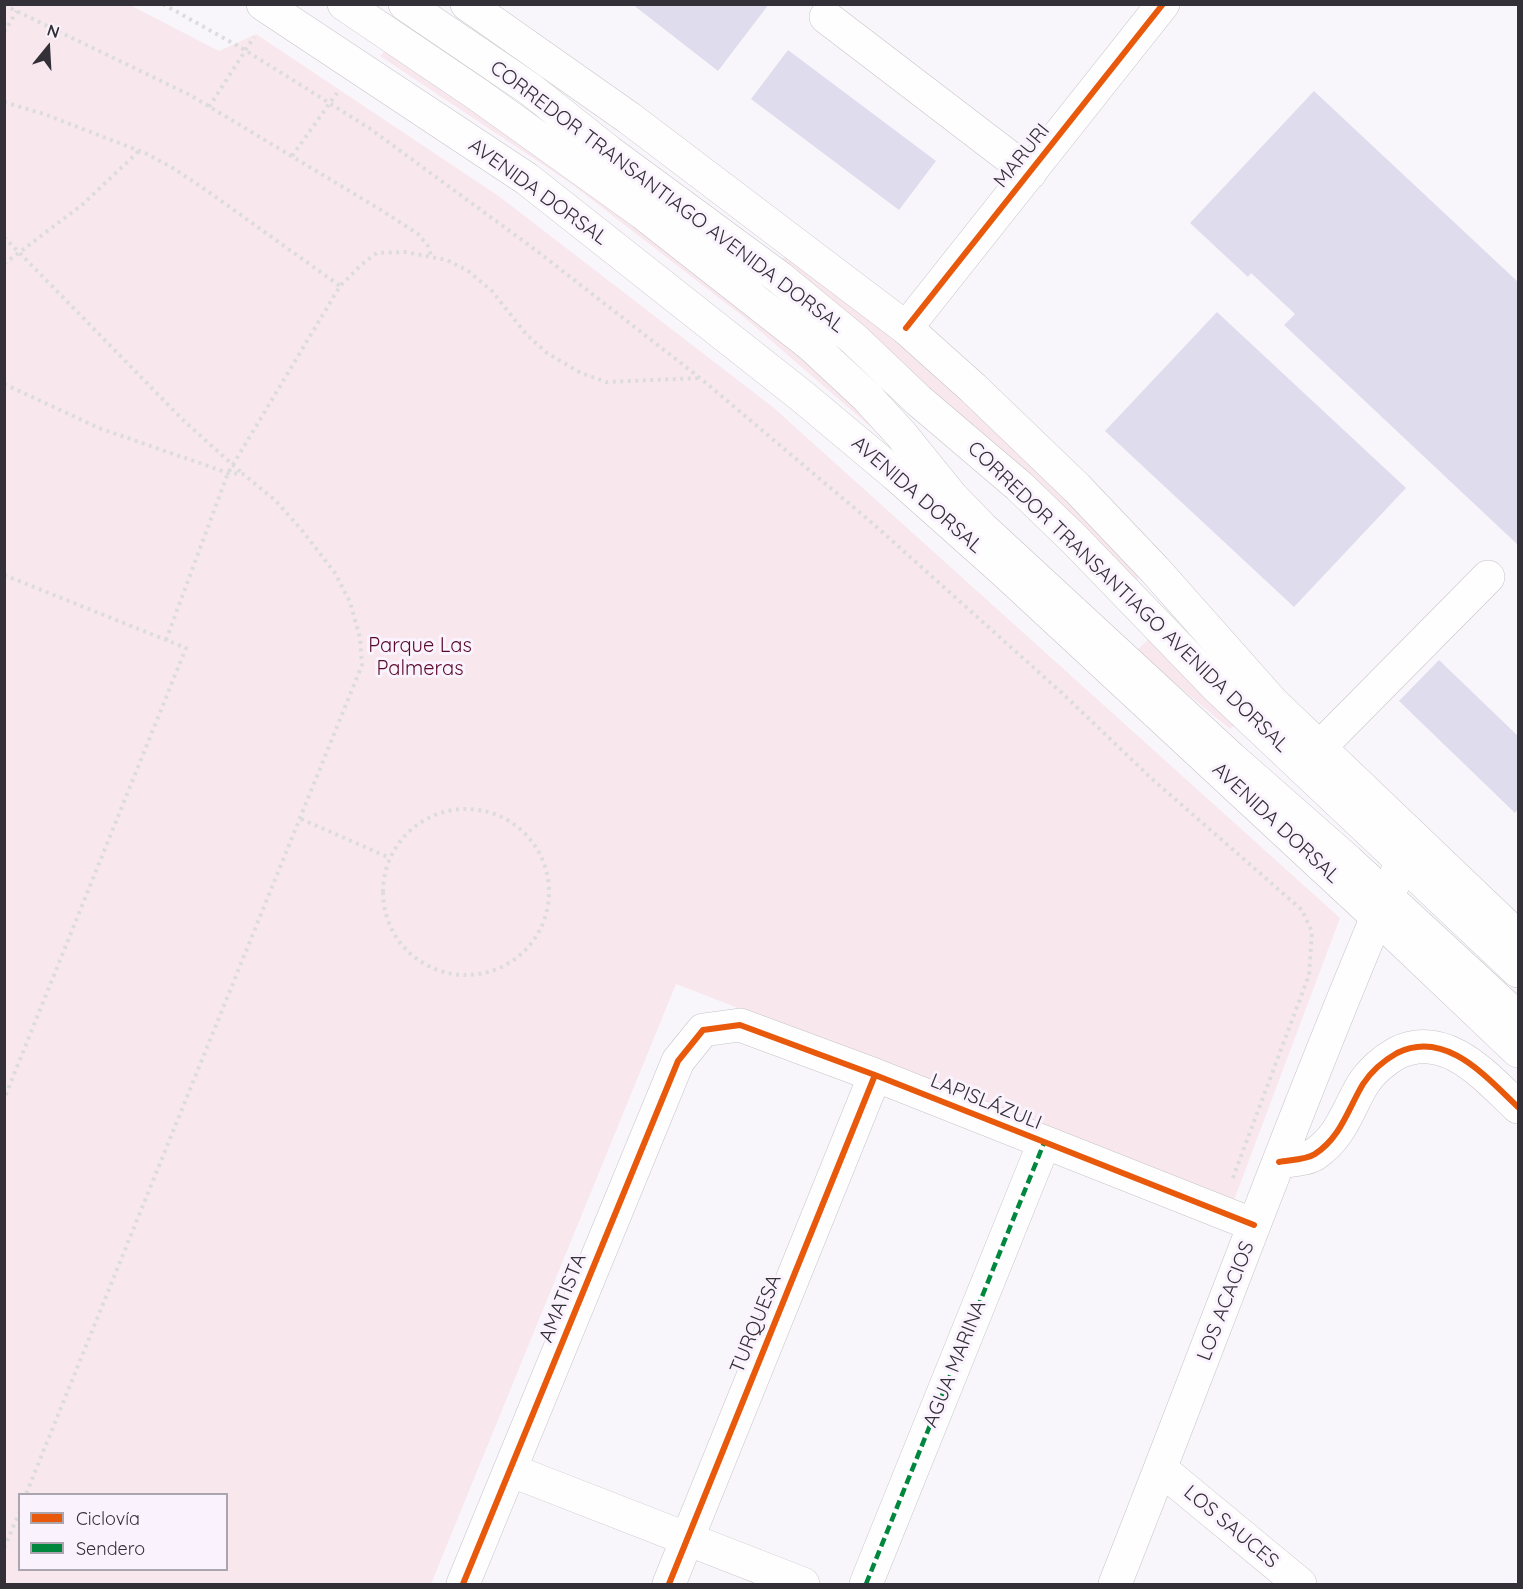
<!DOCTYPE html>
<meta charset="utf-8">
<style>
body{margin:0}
#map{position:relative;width:1523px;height:1589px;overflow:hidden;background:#f9f6fb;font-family:Quicksand,sans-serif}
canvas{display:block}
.frame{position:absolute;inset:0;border:6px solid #343037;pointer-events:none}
.legend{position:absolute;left:18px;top:1493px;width:210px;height:78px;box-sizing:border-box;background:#faf3fe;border:2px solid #aba5ae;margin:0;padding:8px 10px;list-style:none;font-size:18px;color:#343037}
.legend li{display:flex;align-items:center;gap:12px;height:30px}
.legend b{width:30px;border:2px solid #aba5ae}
.north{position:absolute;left:18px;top:18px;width:60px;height:60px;-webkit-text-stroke:4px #faf3fe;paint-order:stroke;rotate:18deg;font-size:16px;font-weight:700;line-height:24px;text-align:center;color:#343037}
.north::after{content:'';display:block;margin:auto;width:21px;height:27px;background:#343037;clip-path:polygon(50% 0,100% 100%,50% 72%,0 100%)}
</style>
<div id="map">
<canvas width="1523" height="1589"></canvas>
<div class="frame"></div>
<ul class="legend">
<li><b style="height:8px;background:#e8590c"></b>Ciclovía</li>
<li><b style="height:8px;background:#00873e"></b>Sendero</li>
</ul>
<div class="north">N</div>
</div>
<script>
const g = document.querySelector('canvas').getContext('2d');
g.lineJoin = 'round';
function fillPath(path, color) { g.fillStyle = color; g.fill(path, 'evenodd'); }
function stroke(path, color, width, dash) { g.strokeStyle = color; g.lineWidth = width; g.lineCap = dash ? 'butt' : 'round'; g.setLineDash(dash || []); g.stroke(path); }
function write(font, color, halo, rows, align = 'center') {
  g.font = font + ' Quicksand,sans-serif'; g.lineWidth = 6; g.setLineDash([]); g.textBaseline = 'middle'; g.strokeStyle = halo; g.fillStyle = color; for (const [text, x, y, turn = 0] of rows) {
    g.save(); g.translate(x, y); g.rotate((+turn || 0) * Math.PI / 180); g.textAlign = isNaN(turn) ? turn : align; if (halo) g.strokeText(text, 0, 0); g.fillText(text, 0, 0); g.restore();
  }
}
const green = new Path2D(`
 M 5,5 L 130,5 L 219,51 L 256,34 L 500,197 L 774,408 L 1340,918 L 1234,1200 L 676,984 L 431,1584 L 5,1584 ZM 20,1494 L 226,1494 L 226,1570 L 20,1570 Z
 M 392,43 L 607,194 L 872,415 L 880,435 L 745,318 L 569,182 L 380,56 Z
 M 788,253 L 857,306 L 999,433 L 1142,574 L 1134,582 L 780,261 Z
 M 1152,636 L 1237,722 L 1230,729 L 1136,651 Z`);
const building = new Path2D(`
 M 632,4 L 769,4 L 718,71 Z
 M 788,50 L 936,161 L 899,210 L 751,99 Z
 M 1314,91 L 1518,282 L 1518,545 L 1284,325 L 1295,314 L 1251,273 L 1248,277 L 1190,223 Z
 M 1217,312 L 1406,488 L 1294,607 L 1105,431 Z
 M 1439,660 L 1518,736 L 1518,809 L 1515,813 L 1399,701 Z`);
const path = new Path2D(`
 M 163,4 L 245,50 L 369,128 L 537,251 L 700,378 L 871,522 L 1062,693 L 1151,778 L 1302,910 L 1312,932 L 1309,975 L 1232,1180
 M 4,5 L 190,95 L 381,210 L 418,234 L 428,246 L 431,256
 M 4,32 L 17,11
 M 4,102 L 44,114 L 145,153 L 173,168 L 206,190 L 340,286
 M 209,107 L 254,37
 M 292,156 L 337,93
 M 4,237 L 183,420 L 242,473
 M 4,264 L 83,204 L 139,151
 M 4,384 L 99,428 L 228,473 L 243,474 L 275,500 L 301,529 L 335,573 L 350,602 L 360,638 L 362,665 L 26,1494
 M 4,575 L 186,648 L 4,1099
 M 166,640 L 228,473 L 340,286 L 362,264 L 377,253 L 405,252 L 447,260 L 468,271 L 492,291 L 526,334 L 547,353 L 581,373 L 606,382 L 700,378
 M383 892a83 83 0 1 1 166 0a83 83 0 1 1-166 0Z
 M 301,819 L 390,858
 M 4,1548 L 20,1511`);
const minor = new Path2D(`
 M 344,4 L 477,94 L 643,213 L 810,344 L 867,397 L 900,433 L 951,496 L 982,528 L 1232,759 L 1348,861 L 1518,1018
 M 405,4 L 530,89 L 609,152 L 780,278 L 854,339 L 918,400 L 1019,486 L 1074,539 L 1217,687 L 1518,971
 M 826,17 L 1030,173
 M 906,328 L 1163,4
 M 1319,748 L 1488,577
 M 1279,1162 C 1289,1160 1306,1160 1315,1154 C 1341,1137 1348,1109 1363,1084 C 1372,1070 1383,1061 1397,1053 C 1446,1029 1486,1077 1518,1107
 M 1161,1469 L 1300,1584
 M 510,1470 L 803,1584
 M 463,1584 L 678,1061 L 703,1030 L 740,1025 L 875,1075 L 1254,1225
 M 669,1584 L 875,1075
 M 866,1584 L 1044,1143
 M 1115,1584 C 1203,1362 1285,1137 1377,917`);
const major = new Path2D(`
 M 263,4 L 527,179 L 803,397 L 895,474 L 1004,571 L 1377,917 L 1518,1051
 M 467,4 L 629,118 L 906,328 L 973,388 L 1077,488 L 1155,570 L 1273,703 L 1518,937
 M 1377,917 C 1396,882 1401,869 1403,829`);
const quiet = new Path2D(`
 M 866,1584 L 1044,1143`);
const cycleway = new Path2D(`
 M 906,328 L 1163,4
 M 1279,1162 C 1289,1160 1306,1160 1315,1154 C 1341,1137 1348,1109 1363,1084 C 1372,1070 1383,1061 1397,1053 C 1446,1029 1486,1077 1518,1107
 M 463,1584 L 678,1061 L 703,1030 L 740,1025 L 875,1075 L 1254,1225
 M 669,1584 L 875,1075`);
const streetNames = [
 ["MARURI",1022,156,-51],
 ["AVENIDA DORSAL",538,192,36],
 ["CORREDOR TRANSANTIAGO AVENIDA DORSAL",667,197,37],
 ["AVENIDA DORSAL",917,495,41],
 ["CORREDOR TRANSANTIAGO AVENIDA DORSAL",1128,597,44],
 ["AVENIDA DORSAL",1276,823,43],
 ["LAPISLÁZULI",986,1102,22],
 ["AMATISTA",563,1298,-68],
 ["LOS ACACIOS",1226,1301,-69],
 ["TURQUESA",756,1324,-68],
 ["AGUA MARINA",955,1364,-68],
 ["LOS SAUCES",1231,1527,40]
];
const parkNames = [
 ["Parque Las",420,646],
 ["Palmeras",420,669]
];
fillPath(green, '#f8e8ed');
fillPath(building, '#dfdcee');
stroke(minor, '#c6c3c8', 34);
stroke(major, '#c6c3c8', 34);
stroke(path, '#dddcdd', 4, [3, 4.5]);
stroke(minor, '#fefefe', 33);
stroke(major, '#fefefe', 33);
stroke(quiet, '#00873e', 4.5, [9, 4.5]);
stroke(cycleway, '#e8590c', 6);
write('20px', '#343037', '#faf3fe', streetNames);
write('20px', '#590928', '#faf3fe', parkNames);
</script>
